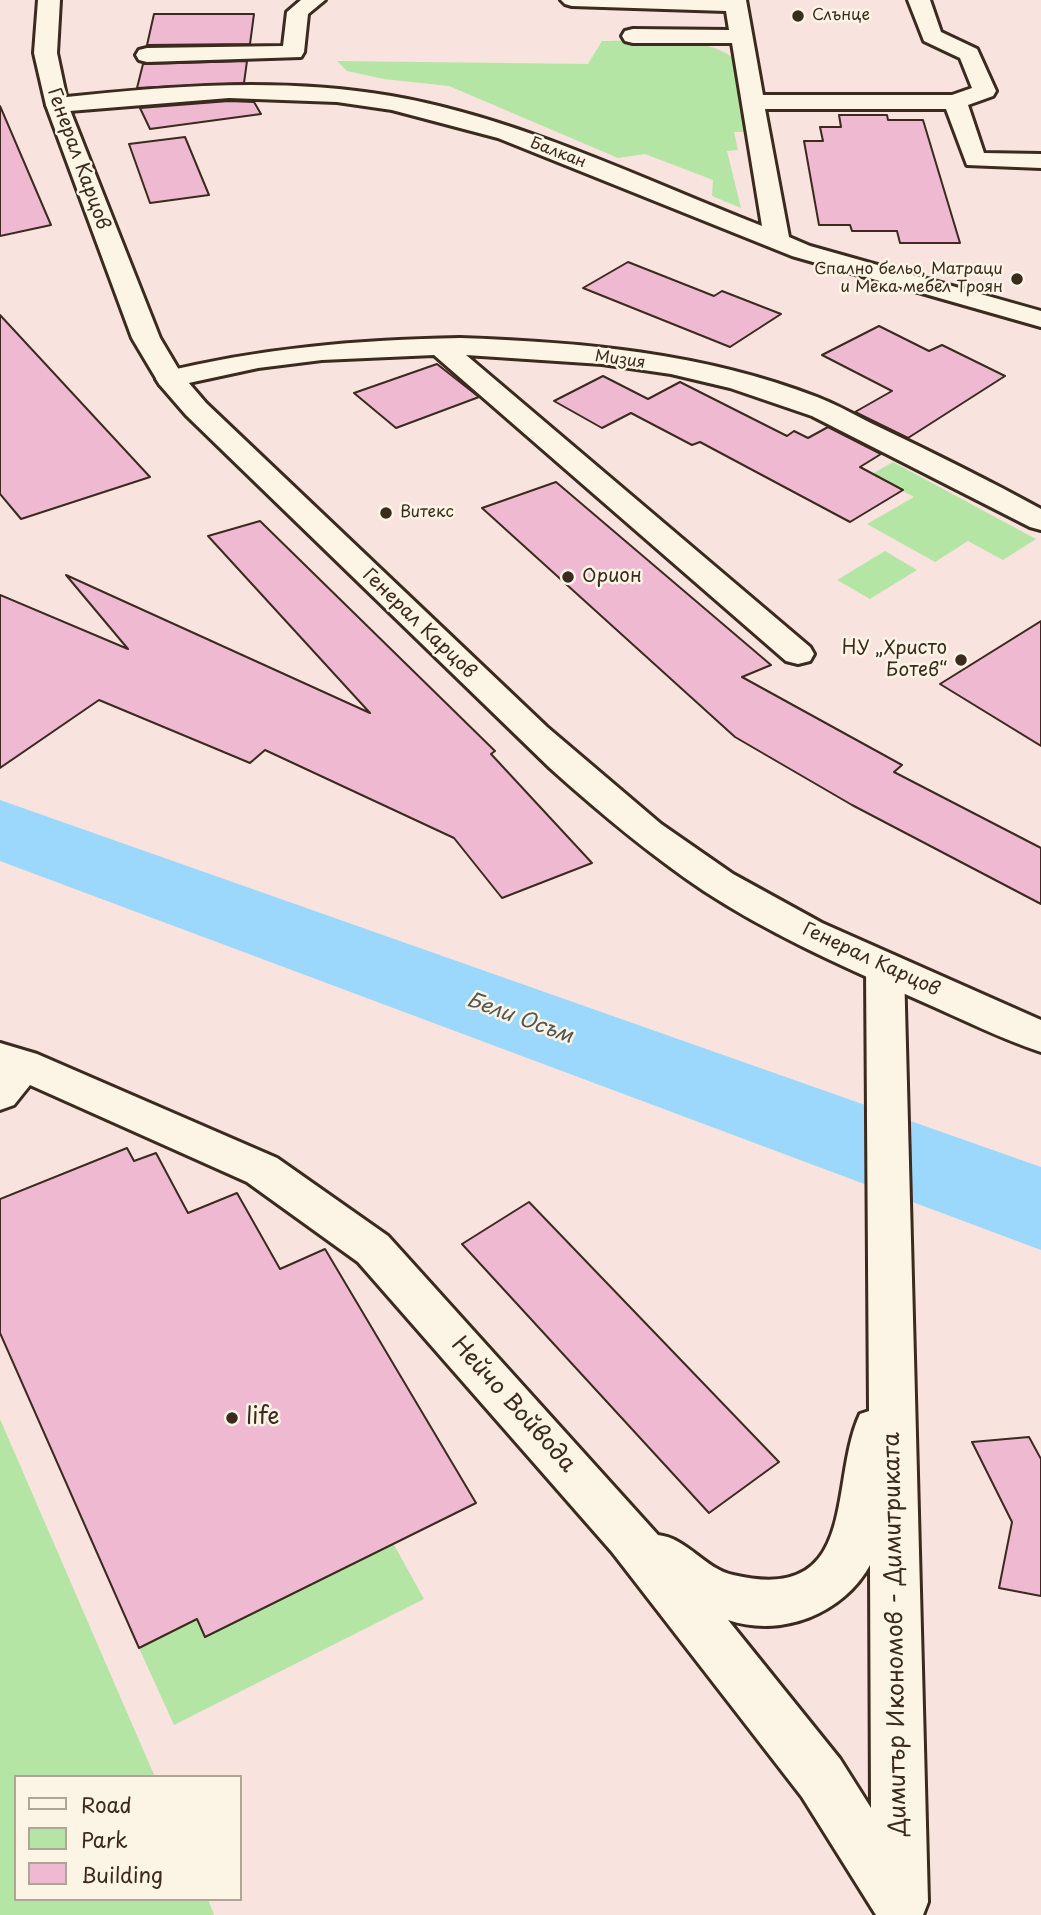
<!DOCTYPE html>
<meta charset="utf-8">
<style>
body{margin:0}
#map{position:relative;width:1041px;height:1915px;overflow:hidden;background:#f8e3df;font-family:"Playpen Sans",sans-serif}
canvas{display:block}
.legend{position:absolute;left:14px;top:1775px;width:228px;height:126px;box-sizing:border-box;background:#fcf5e5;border:2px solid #afa495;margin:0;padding:9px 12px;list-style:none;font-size:21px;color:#3b2a1e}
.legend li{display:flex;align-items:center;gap:14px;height:35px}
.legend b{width:35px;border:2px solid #afa495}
</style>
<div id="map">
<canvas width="1041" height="1915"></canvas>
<ul class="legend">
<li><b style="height:9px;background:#fcf5e5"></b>Road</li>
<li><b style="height:19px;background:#b5e5a5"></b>Park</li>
<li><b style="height:19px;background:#efb9d2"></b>Building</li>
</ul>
</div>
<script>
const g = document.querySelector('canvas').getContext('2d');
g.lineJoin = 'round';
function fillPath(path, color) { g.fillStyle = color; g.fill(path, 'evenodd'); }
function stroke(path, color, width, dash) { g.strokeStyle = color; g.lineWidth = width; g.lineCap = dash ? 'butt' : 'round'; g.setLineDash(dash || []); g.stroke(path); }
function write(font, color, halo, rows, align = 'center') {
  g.font = font + ' "Playpen Sans",sans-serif'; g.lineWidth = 5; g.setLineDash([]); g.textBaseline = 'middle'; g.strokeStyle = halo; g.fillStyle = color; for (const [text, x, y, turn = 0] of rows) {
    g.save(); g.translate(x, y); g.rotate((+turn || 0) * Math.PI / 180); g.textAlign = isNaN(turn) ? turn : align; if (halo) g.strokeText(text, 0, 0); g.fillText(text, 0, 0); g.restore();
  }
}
const green = new Path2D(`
 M 602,41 C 635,41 716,34 738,63 C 746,74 749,117 752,132 L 734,132 L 738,150 L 727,151 L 741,208 L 712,196 L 713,180 L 645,154 L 618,158 L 449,86 L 384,79 L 347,71 L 337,61 L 588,64 Z
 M 893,462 L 1036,539 L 1003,560 L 968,541 L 935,562 L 867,524 L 914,497 L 872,474 Z
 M 885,551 L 917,570 L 870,599 L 837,580 Z
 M 0,1419 L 155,1777 L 16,1777 L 16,1899 L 208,1899 L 214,1915 L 0,1915 Z
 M 393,1543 L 424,1599 L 174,1725 L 139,1648 L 197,1619 Z`);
const river = new Path2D(`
 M 0,800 L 1041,1167 L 1041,1250 L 0,861 Z`);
const building = new Path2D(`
 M 154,14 L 254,14 L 250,44 L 147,45 Z
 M 247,61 L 244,83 L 137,88 L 143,64 Z
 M 229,101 L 254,102 L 261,114 L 150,129 L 140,108 Z
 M 0,106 L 51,225 L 0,236 Z
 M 839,115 L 887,115 L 888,120 L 923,120 L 960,243 L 900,243 L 897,231 L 852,231 L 850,225 L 819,225 L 804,141 L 823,141 L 820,127 L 841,127 Z
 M 185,137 L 209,195 L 150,203 L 129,144 Z
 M 628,262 L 714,296 L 722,291 L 781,314 L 730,347 L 583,288 Z
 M 0,315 L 150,477 L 21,519 L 0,494 Z
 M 879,326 L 929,351 L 942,345 L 1005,376 L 908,438 L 855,412 L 892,391 L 822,355 Z
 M 437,364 L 479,397 L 396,428 L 354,393 Z
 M 603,376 L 648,399 L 680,382 L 787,436 L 794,431 L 808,438 L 828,427 L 881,454 L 860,467 L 903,490 L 850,522 L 700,442 L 692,445 L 631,413 L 602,428 L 554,401 Z
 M 556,482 L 771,665 L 742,677 L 902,765 L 894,772 L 1041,848 L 1041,904 L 852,805 L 735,737 L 482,508 Z
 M 260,521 L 495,751 L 491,754 L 592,863 L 502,898 L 454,838 L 265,750 L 250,763 L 99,700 L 0,768 L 0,595 L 128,649 L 66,575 L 370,713 L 208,536 Z
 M 1041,621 L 1041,746 L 940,684 Z
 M 127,1148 L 134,1161 L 156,1153 L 188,1213 L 237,1193 L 280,1269 L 325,1249 L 476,1503 L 205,1637 L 197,1619 L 139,1648 L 0,1333 L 0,1199 Z
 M 529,1202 L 779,1462 L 709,1513 L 462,1244 Z
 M 1029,1437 L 1041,1459 L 1041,1596 L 999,1588 L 1012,1522 L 972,1442 Z`);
const minor = new Path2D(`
 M 301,0 L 325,0 L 308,14 L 304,52 L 301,57 L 147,62 L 139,60 L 136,55 L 139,50 L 147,48 L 283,46 L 287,12 Z
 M 561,0 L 746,0 L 763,95 L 952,95 L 972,88 L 960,58 L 924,41 L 908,0 L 930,0 L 941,32 L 977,49 L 996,91 L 993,96 L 968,105 L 984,153 L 1041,154 L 1041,168 L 967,165 L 946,109 L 765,109 L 789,237 L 810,246 L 1041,311 L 1041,327 L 792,256 L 498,138 L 392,110 L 337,102 L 229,98 L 57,112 L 49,110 L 46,105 L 49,100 L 57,98 C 168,86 280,77 391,96 C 519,118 642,179 762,226 L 732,43 L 633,43 L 625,41 L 622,36 L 625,31 L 633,29 L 729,30 L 726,11 L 572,6 L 565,4 Z
 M 460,338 C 580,342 703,353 817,397 C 838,405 858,417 879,427 C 934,453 988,480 1041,509 L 1041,530 L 1030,527 L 812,416 L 730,388 L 671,374 L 602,364 L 466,355 L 810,647 L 814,654 L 810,661 L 798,664 L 786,661 L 434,355 L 322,360 L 258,368 L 170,387 L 160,385 L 156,379 L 160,373 C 260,348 358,340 460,338 Z
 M 885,954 L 899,958 L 904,968 L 928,1902 L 923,1915 L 876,1915 L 802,1797 L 612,1552 L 358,1262 L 247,1182 L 30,1085 L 14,1105 L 0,1110 L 0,1043 L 37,1054 L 277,1158 L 388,1236 L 658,1535 C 687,1538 705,1569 733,1575 C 861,1605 828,1483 860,1414 L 869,1411 L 866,968 L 871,958 ZM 870,1565 L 871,1808 L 840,1759 L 728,1620 C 781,1638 843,1614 870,1565 Z`);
const major = new Path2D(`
 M 38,0 L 60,0 L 57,53 L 68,105 L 160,338 L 182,375 L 206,403 L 547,727 L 661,824 L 733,874 L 822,923 L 1041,1020 L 1041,1052 C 1001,1039 962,1019 923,1002 C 849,969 773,936 704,891 C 649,854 599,812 550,768 L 186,415 L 160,385 L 132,338 L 46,105 L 34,53 Z`);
const markers = [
 [798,16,7,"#3b2a1e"],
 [1017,279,7,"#3b2a1e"],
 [386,513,7,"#3b2a1e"],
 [568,577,7,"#3b2a1e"],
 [961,660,7,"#3b2a1e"],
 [232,1418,7,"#3b2a1e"]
];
const farPoinames = [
 ["Слънце",812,16],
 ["Спално бельо, Матраци",1003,270,"right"],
 ["и Мека мебел Троян",1003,288,"right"],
 ["Витекс",400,513]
];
const farStreetnames = [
 ["Балкан",558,153,21],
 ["Мизия",620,360,8]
];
const streetNames = [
 ["Генерал Карцов",78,159,70],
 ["Генерал Карцов",419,624,44],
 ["Генерал Карцов",871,960,25]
];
const poiNames = [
 ["Орион",582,577],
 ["НУ „Христо",947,649,"right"],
 ["Ботев“",947,671,"right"]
];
const waterNames = [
 ["Бели Осъм",520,1019,20]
];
const nearStreetnames = [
 ["Нейчо Войвода",513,1405,48],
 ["Димитър Икономов - Димитриката",896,1634,-91]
];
const nearPoinames = [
 ["life",246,1418]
];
fillPath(green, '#b5e5a5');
fillPath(river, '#9bd8fc');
fillPath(building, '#efb9d2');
stroke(building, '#3b2a1e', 2);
stroke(minor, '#3b2a1e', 6);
stroke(major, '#3b2a1e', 6);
fillPath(minor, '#fcf5e5');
fillPath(major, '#fcf5e5');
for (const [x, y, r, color] of markers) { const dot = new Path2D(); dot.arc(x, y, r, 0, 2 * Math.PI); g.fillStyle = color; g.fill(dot); stroke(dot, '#fcf5e5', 2.5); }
write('16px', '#3b2a1e', '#fcf5e5', farPoinames, 'left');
write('16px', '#3b2a1e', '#fcf5e5', farStreetnames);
write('19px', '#3b2a1e', '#fcf5e5', streetNames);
write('19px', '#3b2a1e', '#fcf5e5', poiNames, 'left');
write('italic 21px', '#535656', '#fcf5e5', waterNames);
write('23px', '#3b2a1e', '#fcf5e5', nearStreetnames);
write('23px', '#3b2a1e', '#fcf5e5', nearPoinames, 'left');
</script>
